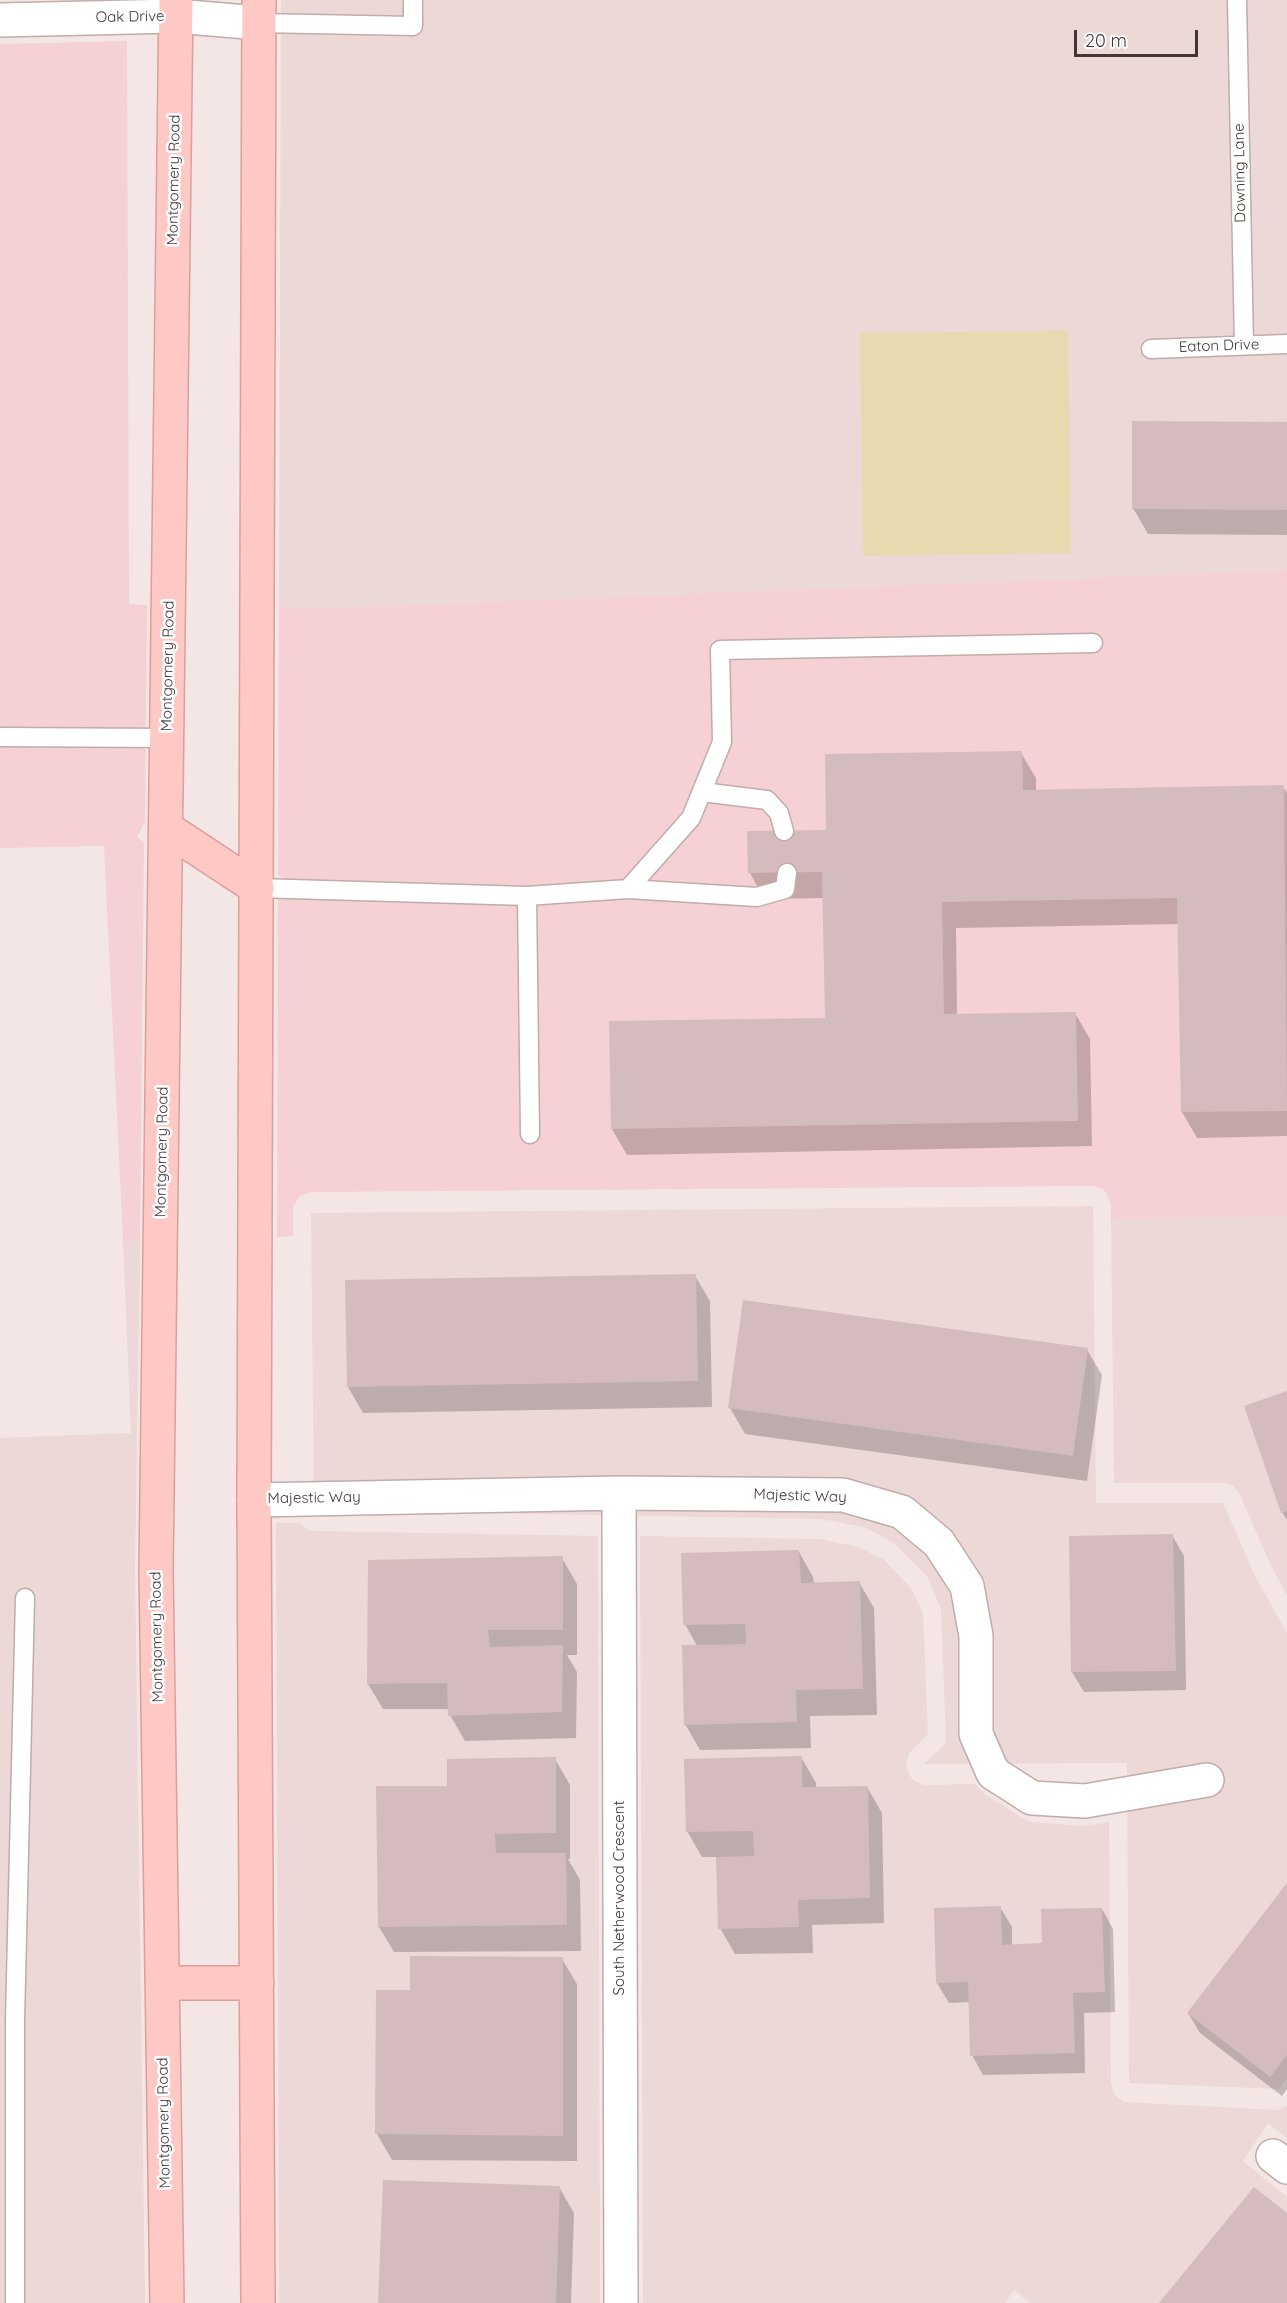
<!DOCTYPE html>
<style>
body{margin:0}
#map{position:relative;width:1287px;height:2303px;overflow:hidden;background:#f3e6e5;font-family:Quicksand,sans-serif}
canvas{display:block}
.scale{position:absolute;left:1074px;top:30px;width:124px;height:27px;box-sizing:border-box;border:3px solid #453536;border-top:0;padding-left:8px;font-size:18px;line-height:21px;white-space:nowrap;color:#453536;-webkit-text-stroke:4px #fff;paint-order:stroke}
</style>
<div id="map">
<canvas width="1287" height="2303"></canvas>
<div class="scale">20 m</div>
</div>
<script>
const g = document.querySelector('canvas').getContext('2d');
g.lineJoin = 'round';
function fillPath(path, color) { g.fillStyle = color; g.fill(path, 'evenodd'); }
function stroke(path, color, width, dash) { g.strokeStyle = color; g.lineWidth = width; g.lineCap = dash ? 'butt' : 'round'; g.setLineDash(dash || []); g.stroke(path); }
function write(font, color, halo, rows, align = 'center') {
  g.font = font + ' Quicksand,sans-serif'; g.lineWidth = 5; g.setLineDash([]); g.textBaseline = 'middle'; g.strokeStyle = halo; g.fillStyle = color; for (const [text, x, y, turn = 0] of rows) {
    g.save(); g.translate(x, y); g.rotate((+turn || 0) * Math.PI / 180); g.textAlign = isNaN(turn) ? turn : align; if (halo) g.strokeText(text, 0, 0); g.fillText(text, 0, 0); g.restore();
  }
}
const residential = new Path2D(`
 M 281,0 L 1287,0 L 1287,570 L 339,608 L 279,607 Z
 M 1093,1206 L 1096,1503 L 1223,1503 L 1255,1576 L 1287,1633 L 1287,2078 L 1279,2089 L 1129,2083 L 1127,1763 L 924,1764 L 946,1743 L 941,1609 L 927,1576 L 894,1543 L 864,1527 L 821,1519 L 314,1510 L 311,1213 Z
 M 1287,1216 L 1287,1595 L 1271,1566 L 1240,1495 L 1233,1486 L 1224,1483 L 1114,1483 L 1111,1219 Z
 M 123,1240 L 140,1240 L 135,1570 L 145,2303 L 0,2303 L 0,1438 L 131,1433 Z
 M 276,1523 L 300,1523 L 308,1530 L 314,1531 L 598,1536 L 600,2303 L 279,2303 Z
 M 640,1536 L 819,1539 L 859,1547 L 884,1560 L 912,1589 L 923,1614 L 928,1734 L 909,1753 L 906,1765 L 910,1776 L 914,1781 L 924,1785 L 975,1784 L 984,1794 L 1030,1822 L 1083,1826 L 1109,1822 L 1111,2083 L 1114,2094 L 1123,2102 L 1278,2110 L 1287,2106 L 1287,2138 L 1268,2123 L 1243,2161 L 1287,2197 L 1287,2303 L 1030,2303 L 1014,2290 L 1005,2303 L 643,2303 Z`);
const commercial = new Path2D(`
 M 127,41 L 129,604 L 147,605 L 145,822 L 137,837 L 144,842 L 140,1240 L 123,1240 L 104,846 L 0,848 L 0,44 Z
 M 1287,570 L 1287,1216 L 1111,1219 L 1111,1206 L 1107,1194 L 1103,1189 L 1092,1186 L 311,1192 L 300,1196 L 293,1207 L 293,1236 L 277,1237 L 278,895 L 286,880 L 278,875 L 279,607 L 339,608 Z`);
const green = new Path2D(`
 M 1068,331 L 1071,553 L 863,556 L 860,333 Z`);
const shadow = new Path2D(`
 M 1287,423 L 1287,535 L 1148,534 L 1133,508 Z
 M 1021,753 L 1036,778 L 1036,791 L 1283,787 L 1287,793 L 1287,1136 L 1197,1138 L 1182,1112 L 1179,924 L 956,928 L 957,1016 L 1075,1013 L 1090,1039 L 1092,1146 L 627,1155 L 612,1129 L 826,1019 L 824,898 L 764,899 L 750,873 L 827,831 Z
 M 695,1276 L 710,1301 L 712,1407 L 363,1413 L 348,1387 Z
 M 1087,1350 L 1102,1375 L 1087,1481 L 745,1434 L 730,1408 Z
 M 1287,1393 L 1287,1520 L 1282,1512 Z
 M 1172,1535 L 1184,1556 L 1186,1690 L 1084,1692 L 1072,1672 L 1070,1537 Z
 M 799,1552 L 813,1577 L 814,1584 L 859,1582 L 874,1608 L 877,1715 L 810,1716 L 811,1748 L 700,1750 L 685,1724 L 697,1646 L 685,1624 Z
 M 562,1558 L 577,1584 L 577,1655 L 567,1655 L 577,1672 L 576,1738 L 465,1741 L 450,1715 L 450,1709 L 383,1709 L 368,1684 Z
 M 801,1757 L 816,1783 L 816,1788 L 867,1787 L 882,1813 L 884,1923 L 812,1925 L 813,1953 L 735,1954 L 720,1928 L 718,1857 L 702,1857 L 687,1831 Z
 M 555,1759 L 570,1785 L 570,1859 L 568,1859 L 580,1880 L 581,1951 L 394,1952 L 379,1927 L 448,1787 Z
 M 1287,1886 L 1287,2089 L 1282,2096 L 1200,2033 L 1188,2013 Z
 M 1000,1907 L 1012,1927 L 1012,1946 L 1044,1945 L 1102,1909 L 1113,1929 L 1115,2012 L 1084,2013 L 1085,2073 L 983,2075 L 972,2055 L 970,2002 L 949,2003 L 937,1983 Z
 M 562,1959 L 577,1984 L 577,2161 L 392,2160 L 377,2134 L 412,1992 Z
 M 559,2187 L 574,2213 L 571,2303 L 380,2303 Z`);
const building = new Path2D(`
 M 1132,421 L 1287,422 L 1287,510 L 1132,509 Z
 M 1022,751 L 1023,790 L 1284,785 L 1287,1111 L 1181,1112 L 1177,898 L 942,902 L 944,1014 L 1076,1012 L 1078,1121 L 611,1129 L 609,1021 L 825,1018 L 822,872 L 748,873 L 747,831 L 826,830 L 825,754 Z
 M 696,1274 L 698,1381 L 347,1387 L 345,1280 Z
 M 743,1300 L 1088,1348 L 1073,1456 L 728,1408 Z
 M 1287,1391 L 1287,1511 L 1281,1513 L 1244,1406 Z
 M 1173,1534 L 1176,1671 L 1071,1672 L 1069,1536 Z
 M 799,1550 L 801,1583 L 860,1581 L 863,1689 L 796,1690 L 797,1722 L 684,1725 L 682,1645 L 746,1644 L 745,1624 L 683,1625 L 681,1553 Z
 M 563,1556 L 563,1630 L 488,1630 L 490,1647 L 563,1645 L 562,1712 L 448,1716 L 447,1683 L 367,1684 L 368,1560 Z
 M 802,1756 L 802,1787 L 868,1786 L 870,1898 L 798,1900 L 799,1927 L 718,1929 L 716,1857 L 754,1856 L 753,1831 L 686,1832 L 684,1759 Z
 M 556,1757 L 556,1833 L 495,1834 L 496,1853 L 566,1853 L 567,1925 L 378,1927 L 376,1786 L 447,1786 L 447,1759 Z
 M 1287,1883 L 1287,2055 L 1270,2077 L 1187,2013 Z
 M 1001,1906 L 1002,1945 L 1042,1943 L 1041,1909 L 1102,1908 L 1105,1992 L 1073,1993 L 1075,2053 L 970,2056 L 968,1982 L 936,1983 L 934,1908 Z
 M 410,1956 L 563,1957 L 563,2136 L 375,2134 L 376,1990 L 410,1990 Z
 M 383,2180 L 560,2186 L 556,2303 L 378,2303 Z
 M 1254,2187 L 1287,2213 L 1287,2303 L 1159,2303 Z`);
const lane = new Path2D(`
 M 1237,0 L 1244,345
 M 259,23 L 413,26 L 413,0
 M 1151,349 L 1287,344
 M 0,737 L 167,738
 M 702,792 L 767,800 L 779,813 L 784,831
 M 257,888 L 527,896 L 628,889 L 691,818 L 722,742 L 720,650 L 1093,643
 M 628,889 L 757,897 L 785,889 L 787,873
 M 527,896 L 530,1134
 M 15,2303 L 15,2020 L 25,1598`);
const street = new Path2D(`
 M 0,20 L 176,16 L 259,23
 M 619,1493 L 621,2303
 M 254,1500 L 619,1493 L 843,1495 L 902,1512 L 939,1543 L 967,1586 L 976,1636 L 976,1734 L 993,1773 L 1032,1798 L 1085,1801 L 1207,1780
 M 1273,2156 L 1287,2167`);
const secondary = new Path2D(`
 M 166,828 L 257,888
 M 162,1983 L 257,1983
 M 167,2303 L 156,1570 L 176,0
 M 258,2303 L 254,1500 L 259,0`);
const streetNames = [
 ["Oak Drive",130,17,-1],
 ["Downing Lane",1240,173,-91],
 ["Montgomery Road",174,180,-89],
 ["Eaton Drive",1219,346,-2],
 ["Montgomery Road",168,666,-89],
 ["Montgomery Road",162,1152,-89],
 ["Majestic Way",800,1496,2],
 ["Majestic Way",314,1498,-1],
 ["Montgomery Road",157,1637,-91],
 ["South Netherwood Crescent",619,1898,-90],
 ["Montgomery Road",164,2123,-91]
];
fillPath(residential, '#ebd8d7');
fillPath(commercial, '#f5d0d4');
fillPath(green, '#e7daae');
fillPath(shadow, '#0003');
fillPath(building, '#d4bbbd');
stroke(lane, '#c1abab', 21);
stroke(street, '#c1abab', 36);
stroke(secondary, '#dc9f9b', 36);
stroke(lane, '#fff', 18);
stroke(street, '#fff', 33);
stroke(secondary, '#fec8c4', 33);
write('15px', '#453536', '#fff', streetNames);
</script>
